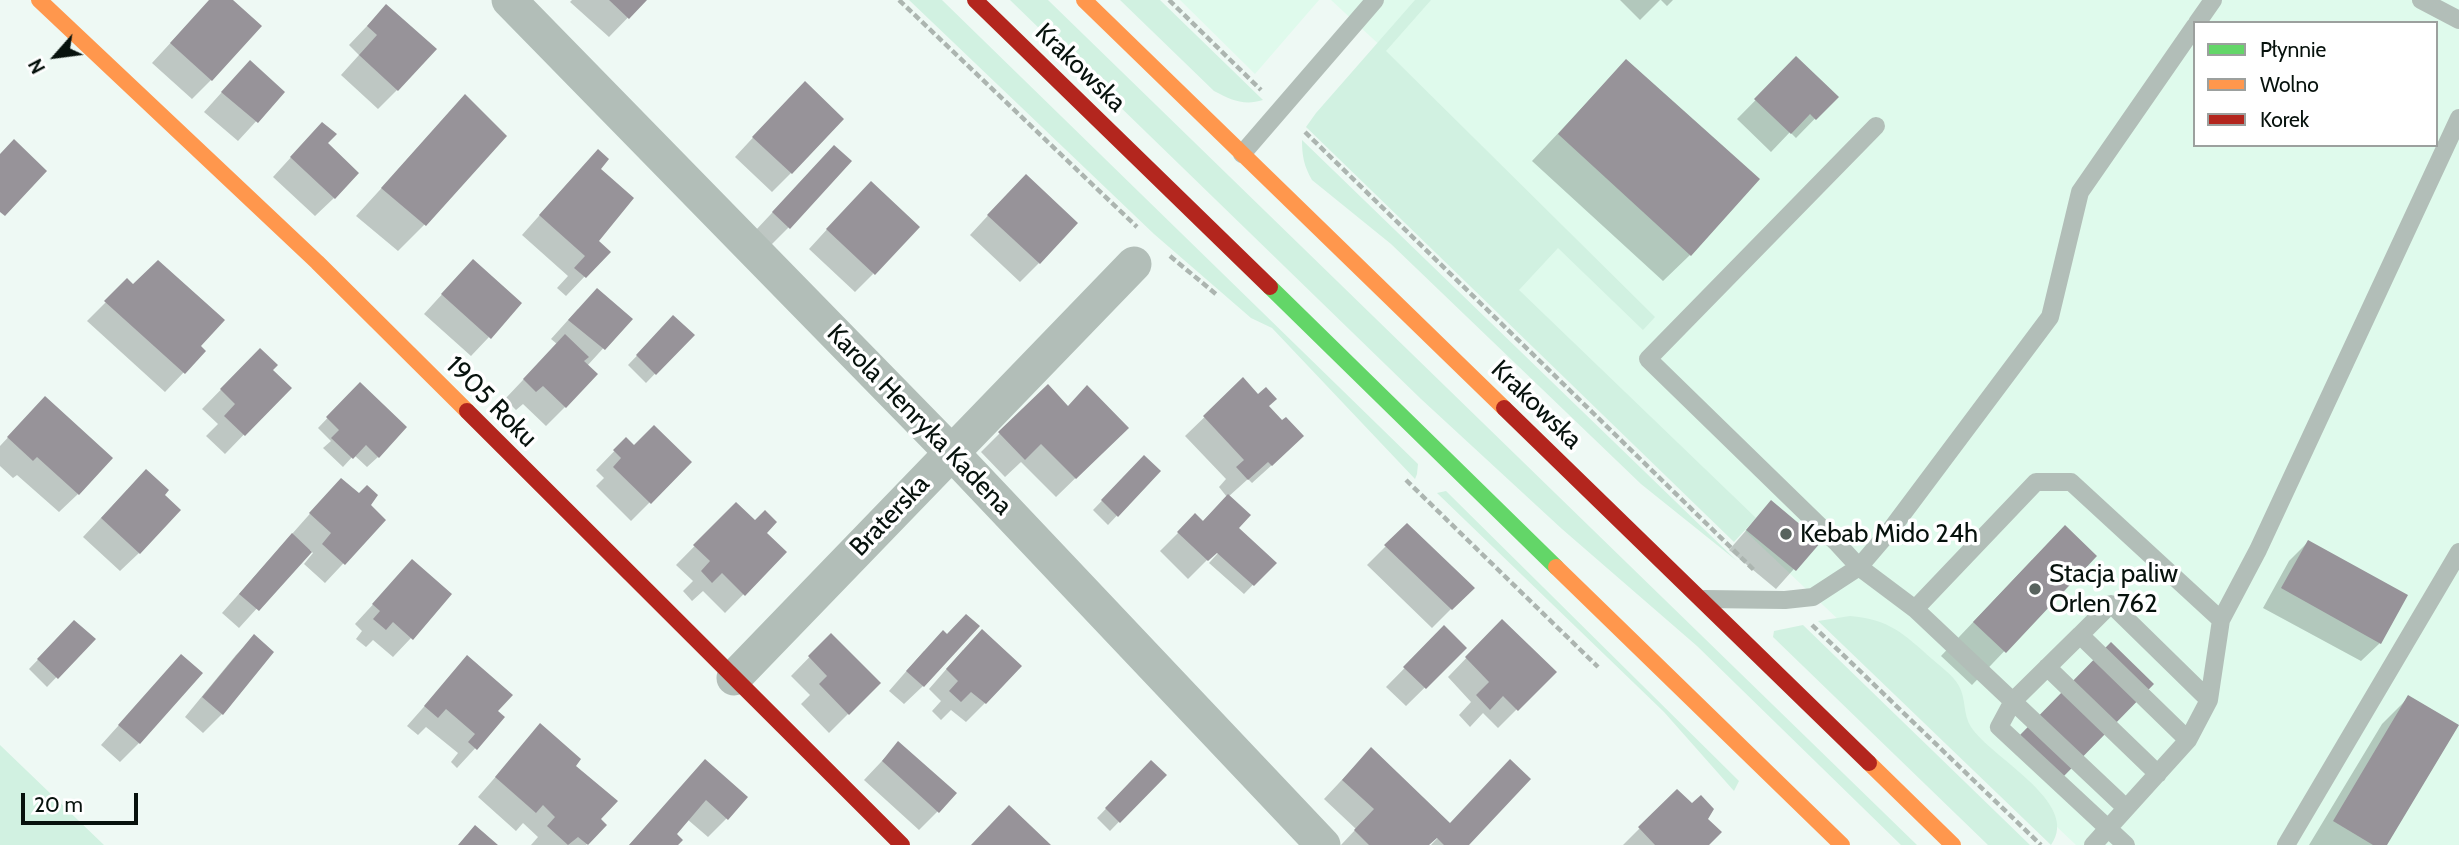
<!DOCTYPE html>
<meta charset="utf-8">
<style>
body{margin:0}
#map{position:relative;width:2459px;height:845px;overflow:hidden;background:#eef9f4;font-family:Cabin,sans-serif}
canvas{display:block}
.legend{position:absolute;left:2193px;top:21px;width:245px;height:126px;box-sizing:border-box;background:#fff;border:2px solid #9ca09e;margin:0;padding:9px 12px;list-style:none;font-size:21px;color:#07120d}
.legend li{display:flex;align-items:center;gap:14px;height:35px}
.legend b{width:35px;border:2px solid #9ca09e}
.north{position:absolute;left:21px;top:21px;width:70px;height:70px;-webkit-text-stroke:5px #fff;paint-order:stroke;rotate:242deg;font-size:19px;font-weight:700;line-height:28px;text-align:center;color:#07120d}
.north::after{content:'';display:block;margin:auto;width:24px;height:32px;background:#07120d;clip-path:polygon(50% 0,100% 100%,50% 72%,0 100%)}
.scale{position:absolute;left:21px;top:793px;width:117px;height:32px;box-sizing:border-box;border:4px solid #07120d;border-top:0;padding-left:9px;font-size:21px;line-height:24px;white-space:nowrap;color:#07120d;-webkit-text-stroke:5px #fff;paint-order:stroke}
</style>
<div id="map">
<canvas width="2459" height="845"></canvas>
<ul class="legend">
<li><b style="height:9px;background:#63d668"></b>Płynnie</li>
<li><b style="height:9px;background:#ff974d"></b>Wolno</li>
<li><b style="height:9px;background:#b3261e"></b>Korek</li>
</ul>
<div class="north">N</div>
<div class="scale">20 m</div>
</div>
<script>
const g = document.querySelector('canvas').getContext('2d');
g.lineJoin = 'round';
function fillPath(path, color) { g.fillStyle = color; g.fill(path, 'evenodd'); }
function stroke(path, color, width, dash) { g.strokeStyle = color; g.lineWidth = width; g.lineCap = dash ? 'butt' : 'round'; g.setLineDash(dash || []); g.stroke(path); }
function write(font, color, halo, rows, align = 'center') {
  g.font = font + ' Cabin,sans-serif'; g.lineWidth = 7; g.setLineDash([]); g.textBaseline = 'middle'; g.strokeStyle = halo; g.fillStyle = color; for (const [text, x, y, turn = 0] of rows) {
    g.save(); g.translate(x, y); g.rotate((+turn || 0) * Math.PI / 180); g.textAlign = isNaN(turn) ? turn : align; if (halo) g.strokeText(text, 0, 0); g.fillText(text, 0, 0); g.restore();
  }
}
const built = new Path2D(`
 M 1180,0 L 1319,0 L 1255,74 Z
 M 1331,0 L 2459,0 L 2459,845 L 2076,845 L 1493,292 L 1385,50 ZM 2195,23 L 2436,23 L 2436,145 L 2195,145 Z`);
const green = new Path2D(`
 M 909,0 L 942,0 L 1418,464 L 1417,474 L 1415,479 L 1272,328 L 1251,318 L 1154,234 Z
 M 1010,0 L 1048,0 L 1917,845 L 1901,845 L 1697,646 L 1562,529 L 1421,399 Z
 M 1120,0 L 1160,0 L 1263,100 C 1244,106 1231,100 1214,91 Z
 M 1415,0 L 1431,0 L 1386,51 L 1655,317 L 1643,330 L 1558,248 L 1519,290 L 1756,518 L 1734,542 L 1306,127 L 1316,113 Z
 M 1302,140 L 1737,561 L 1641,484 L 1391,244 L 1312,180 C 1304,166 1302,156 1302,140 Z
 M 1446,491 L 1739,781 L 1734,791 L 1664,712 L 1437,493 Z
 M 1850,616 C 1889,619 1904,634 1932,659 C 1941,667 1953,675 1959,686 C 1966,698 1963,715 1971,727 C 1990,757 2082,803 2051,845 L 1818,621 Z
 M 1803,625 L 2030,845 L 1988,845 L 1773,637 L 1774,631 Z
 M 0,745 L 104,845 L 0,845 Z`);
const shadow = new Path2D(`
 M 210,0 L 230,0 L 211,80 L 192,99 L 152,63 Z
 M 572,0 L 645,0 L 609,37 L 570,2 Z
 M 1620,0 L 1660,0 L 1640,20 Z
 M 1661,0 L 1673,0 L 1667,6 Z
 M 386,6 L 397,90 L 378,109 L 341,75 L 359,55 L 349,45 Z
 M 1796,59 L 1836,97 L 1796,138 L 1790,132 L 1771,152 L 1737,119 Z
 M 1626,61 L 1690,255 L 1663,281 L 1532,161 Z
 M 231,82 L 283,92 L 238,141 L 204,112 Z
 M 465,97 L 425,224 L 398,251 L 356,216 Z
 M 786,102 L 791,173 L 772,192 L 735,157 Z
 M 304,143 L 326,144 L 334,198 L 315,216 L 273,177 Z
 M 816,166 L 789,227 L 770,246 L 755,231 Z
 M 598,170 L 596,241 L 608,252 L 566,296 L 557,288 L 568,276 L 522,235 L 579,171 Z
 M 1007,195 L 1039,263 L 1020,282 L 970,235 Z
 M 852,202 L 873,274 L 855,292 L 809,249 Z
 M 455,280 L 489,337 L 471,356 L 424,314 Z
 M 127,281 L 204,351 L 165,392 L 87,321 Z
 M 578,309 L 630,319 L 587,366 L 565,407 L 546,426 L 523,404 L 516,410 L 505,399 L 557,344 L 551,339 Z
 M 673,318 L 692,335 L 646,383 L 628,365 Z
 M 241,369 L 270,370 L 289,388 L 225,454 L 206,436 L 218,424 L 202,409 Z
 M 1243,380 L 1267,407 L 1283,455 L 1252,483 L 1248,479 L 1228,497 L 1230,535 L 1274,563 L 1244,594 L 1209,563 L 1219,552 L 1217,550 L 1188,579 L 1160,551 L 1195,516 L 1202,522 L 1227,497 L 1219,487 L 1226,479 L 1185,436 Z
 M 360,384 L 378,457 L 367,467 L 354,455 L 343,467 L 323,448 L 331,441 L 318,428 Z
 M 1068,408 L 1127,428 L 1056,497 L 1021,462 L 1005,477 L 981,452 L 1000,433 Z
 M 26,418 L 78,494 L 59,512 L 17,475 L 13,478 L 0,466 L 0,446 Z
 M 626,439 L 634,447 L 690,462 L 631,521 L 596,486 L 604,478 L 596,470 Z
 M 1144,457 L 1159,471 L 1108,525 L 1093,510 Z
 M 127,490 L 139,553 L 120,571 L 83,537 Z
 M 359,496 L 384,520 L 325,583 L 304,564 L 313,553 L 310,550 L 239,628 L 222,613 L 323,499 Z
 M 1771,502 L 1818,542 L 1776,589 L 1729,550 Z
 M 736,504 L 785,552 L 725,613 L 703,591 L 692,601 L 683,591 L 693,581 L 676,565 Z
 M 1407,525 L 1472,588 L 1432,628 L 1367,565 Z
 M 2308,542 L 2380,643 L 2361,661 L 2263,608 L 2289,561 Z
 M 2095,556 L 1972,685 L 1941,656 L 2032,560 Z
 M 412,562 L 411,638 L 393,657 L 373,640 L 366,647 L 356,639 L 362,631 L 355,624 Z
 M 1502,621 L 1554,672 L 1498,728 L 1483,713 L 1470,727 L 1459,715 L 1471,702 L 1448,677 Z
 M 74,622 L 93,639 L 47,687 L 29,669 Z
 M 1444,628 L 1465,648 L 1406,706 L 1386,687 Z
 M 831,635 L 879,683 L 829,733 L 801,704 L 810,695 L 791,676 Z
 M 254,637 L 272,652 L 222,714 L 203,733 L 185,717 L 236,655 Z
 M 963,650 L 985,703 L 966,722 L 951,710 L 941,720 L 932,711 L 941,701 L 929,689 Z
 M 924,651 L 923,686 L 904,704 L 889,691 Z
 M 181,656 L 139,743 L 120,762 L 101,745 Z
 M 467,658 L 496,711 L 503,718 L 457,768 L 451,762 L 458,753 L 426,727 L 418,735 L 407,726 Z
 M 2409,697 L 2385,845 L 2309,845 L 2382,724 Z
 M 540,726 L 573,766 L 599,819 L 605,825 L 586,845 L 531,845 L 538,837 L 523,823 L 516,831 L 478,797 Z
 M 898,744 L 938,811 L 919,830 L 864,780 Z
 M 705,762 L 727,818 L 708,837 L 687,819 L 674,834 L 676,845 L 629,845 Z
 M 1151,762 L 1164,775 L 1110,831 L 1097,818 Z
 M 1510,762 L 1467,845 L 1431,845 Z
 M 1353,768 L 1426,845 L 1341,845 L 1356,829 L 1324,799 Z
 M 1677,791 L 1705,819 L 1707,845 L 1623,845 Z`);
const building = new Path2D(`
 M 209,0 L 233,0 L 262,26 L 212,81 L 170,43 Z
 M 609,0 L 647,0 L 629,19 Z
 M 386,4 L 437,49 L 398,91 L 359,55 L 377,35 L 367,26 Z
 M 1796,56 L 1839,97 L 1816,120 L 1810,114 L 1791,134 L 1754,99 Z
 M 1626,59 L 1760,179 L 1691,256 L 1558,134 Z
 M 250,60 L 285,92 L 258,123 L 221,92 Z
 M 805,81 L 844,119 L 792,174 L 752,137 Z
 M 465,94 L 507,136 L 426,226 L 381,188 Z
 M 322,122 L 337,134 L 328,143 L 359,173 L 335,199 L 290,157 Z
 M 14,139 L 47,171 L 5,216 L 0,212 L 0,154 Z
 M 834,145 L 852,161 L 790,229 L 772,212 Z
 M 598,149 L 609,159 L 601,169 L 634,198 L 599,241 L 611,252 L 586,278 L 574,268 L 585,256 L 539,215 Z
 M 1026,174 L 1078,223 L 1040,264 L 987,215 Z
 M 871,181 L 920,227 L 875,275 L 826,229 Z
 M 473,259 L 522,303 L 491,339 L 441,294 Z
 M 158,260 L 225,320 L 201,346 L 206,351 L 185,374 L 104,301 L 127,278 L 133,284 Z
 M 597,288 L 633,319 L 605,350 L 568,320 Z
 M 673,315 L 695,335 L 656,375 L 636,355 Z
 M 565,334 L 589,357 L 584,361 L 598,374 L 566,408 L 543,386 L 536,392 L 523,379 Z
 M 260,348 L 278,365 L 273,370 L 292,388 L 245,436 L 224,416 L 235,404 L 220,389 Z
 M 1243,377 L 1258,394 L 1266,387 L 1277,399 L 1269,406 L 1282,420 L 1286,417 L 1304,436 L 1272,466 L 1268,462 L 1248,480 L 1236,467 L 1244,460 L 1203,416 Z
 M 360,382 L 407,427 L 379,458 L 366,445 L 353,459 L 331,438 L 339,430 L 326,417 Z
 M 1048,384 L 1068,406 L 1087,385 L 1129,428 L 1076,479 L 1041,444 L 1025,460 L 998,432 Z
 M 45,396 L 113,458 L 79,495 L 37,457 L 33,461 L 7,437 Z
 M 654,425 L 692,462 L 651,504 L 613,467 L 621,458 L 613,450 L 626,437 L 634,445 Z
 M 1144,455 L 1161,471 L 1118,517 L 1101,500 Z
 M 146,469 L 169,490 L 165,495 L 181,510 L 140,554 L 101,518 Z
 M 341,478 L 359,493 L 367,485 L 378,495 L 371,505 L 386,520 L 345,565 L 322,544 L 331,533 L 309,513 Z
 M 1228,494 L 1251,515 L 1239,528 L 1277,563 L 1254,586 L 1217,553 L 1208,561 L 1177,532 L 1195,513 L 1203,521 Z
 M 1771,500 L 1821,542 L 1796,571 L 1746,530 Z
 M 736,502 L 755,520 L 765,510 L 777,522 L 767,533 L 787,552 L 745,596 L 722,573 L 712,583 L 701,571 L 710,561 L 693,545 Z
 M 1407,523 L 1475,588 L 1452,610 L 1384,545 Z
 M 2065,525 L 2097,556 L 2006,653 L 1973,622 Z
 M 292,533 L 312,552 L 259,611 L 239,594 Z
 M 2308,540 L 2408,595 L 2381,644 L 2281,588 Z
 M 412,559 L 452,594 L 413,640 L 393,622 L 386,630 L 373,619 L 380,611 L 372,604 Z
 M 966,614 L 980,626 L 924,687 L 906,671 L 943,630 L 947,634 Z
 M 1502,619 L 1557,672 L 1518,711 L 1503,696 L 1490,710 L 1476,695 L 1489,682 L 1465,657 Z
 M 74,620 L 96,639 L 58,679 L 37,659 Z
 M 1444,625 L 1467,648 L 1426,689 L 1403,667 Z
 M 982,629 L 1022,666 L 986,704 L 971,692 L 961,702 L 949,691 L 958,681 L 946,669 Z
 M 831,633 L 881,683 L 849,715 L 819,684 L 827,676 L 808,656 Z
 M 254,634 L 274,652 L 223,715 L 202,697 Z
 M 2111,642 L 2154,684 L 2063,777 L 2020,735 Z
 M 181,654 L 203,673 L 140,744 L 118,725 Z
 M 467,655 L 513,695 L 498,711 L 505,717 L 477,750 L 468,742 L 475,734 L 446,709 L 438,718 L 424,706 Z
 M 2408,695 L 2459,725 L 2387,845 L 2373,845 L 2333,821 Z
 M 540,723 L 581,759 L 576,766 L 618,801 L 601,819 L 607,825 L 588,845 L 578,837 L 568,845 L 547,826 L 555,817 L 543,805 L 536,813 L 495,777 Z
 M 898,741 L 957,793 L 939,813 L 882,761 Z
 M 1371,747 L 1450,823 L 1510,759 L 1531,779 L 1469,845 L 1444,845 L 1437,838 L 1429,845 L 1369,845 L 1354,830 L 1374,809 L 1342,780 Z
 M 705,759 L 748,797 L 728,820 L 706,800 L 677,834 L 683,840 L 678,845 L 629,845 Z
 M 1151,760 L 1167,775 L 1120,823 L 1105,808 Z
 M 1677,789 L 1692,803 L 1701,795 L 1714,809 L 1708,819 L 1722,832 L 1709,845 L 1655,845 L 1638,827 Z
 M 1009,805 L 1051,845 L 971,845 Z
 M 475,825 L 498,845 L 458,845 Z`);
const path = new Path2D(`
 M 899,0 L 1137,227
 M 1169,0 L 1261,90
 M 1305,132 L 1755,571
 M 1170,256 L 1217,295
 M 1406,480 L 1598,667
 M 1812,625 L 2041,845`);
const lane = new Path2D(`
 M 2421,0 L 2459,20
 M 2197,23 L 2213,0
 M 1876,126 L 1648,359 L 1836,542 L 1859,567 L 1915,609 L 2126,808
 M 1242,154 L 1375,0
 M 1704,599 L 1785,600 L 1813,597 L 1859,567 L 1889,532 L 2050,317 L 2080,192 L 2195,26
 M 1915,609 L 2036,482 L 2071,482 L 2221,620 L 2209,700 L 2188,740 L 2093,845
 M 2221,620 L 2258,550 L 2459,118
 M 2080,635 L 2111,604 L 2209,700
 M 2047,667 L 2158,774
 M 2126,845 L 1999,727 L 2013,701 L 2080,635 L 2188,740
 M 2286,845 L 2459,552`);
const street = new Path2D(`
 M 509,0 L 951,452 L 1323,845
 M 734,678 L 1134,264`);
const fast = new Path2D(`
 M 1270,287 L 1556,567`);
const slow = new Path2D(`
 M 39,0 L 317,262 L 467,411
 M 1084,0 L 1504,408
 M 1556,567 L 1842,845
 M 1869,763 L 1953,845`);
const jam = new Path2D(`
 M 975,0 L 1270,287
 M 1504,408 L 1869,763
 M 467,411 L 902,845`);
const markers = [
 [1786,534,7,"#58635e"],
 [2035,589,7,"#58635e"]
];
const streetNames = [
 ["Krakowska",1080,68,44],
 ["1905 Roku",491,402,45],
 ["Krakowska",1536,405,44],
 ["Karola Henryka Kadena",919,420,46],
 ["Braterska",890,516,-46]
];
const poiNames = [
 ["Kebab Mido 24h",1800,534],
 ["Stacja paliw",2049,574],
 ["Orlen 762",2049,604]
];
fillPath(built, '#dffaec');
fillPath(green, '#d1f1e1');
fillPath(shadow, '#0003');
fillPath(building, '#979399');
stroke(path, '#acb5b0', 4.5, [7, 3.5]);
stroke(lane, '#b2beb8', 18);
stroke(street, '#b2beb8', 35);
stroke(fast, '#63d668', 16);
stroke(slow, '#ff974d', 16);
stroke(jam, '#b3261e', 16);
for (const [x, y, r, color] of markers) { const dot = new Path2D(); dot.arc(x, y, r, 0, 2 * Math.PI); g.fillStyle = color; g.fill(dot); stroke(dot, '#fff', 2.5); }
write('26px', '#07120d', '#fff', streetNames);
write('26px', '#07120d', '#fff', poiNames, 'left');
</script>
